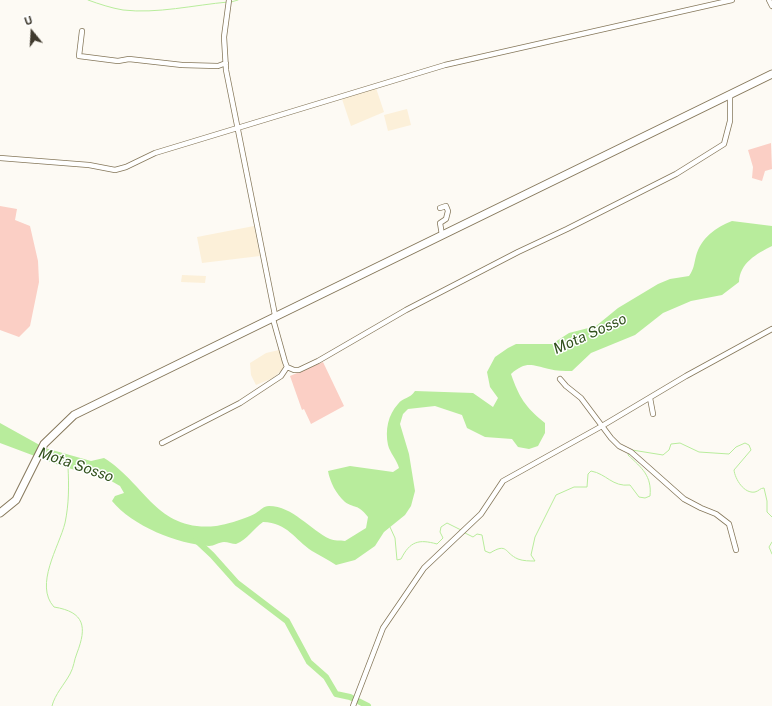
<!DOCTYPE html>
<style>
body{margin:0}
#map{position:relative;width:772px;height:706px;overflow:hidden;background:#fdfaf4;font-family:"Public Sans",sans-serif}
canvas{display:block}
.north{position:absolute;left:12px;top:12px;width:40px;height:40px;-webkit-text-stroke:3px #fff;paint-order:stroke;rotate:342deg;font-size:11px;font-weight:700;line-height:16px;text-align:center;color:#403a2e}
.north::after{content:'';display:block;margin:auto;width:14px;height:18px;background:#403a2e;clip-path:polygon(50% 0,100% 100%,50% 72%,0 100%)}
</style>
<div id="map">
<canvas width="772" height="706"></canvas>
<div class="north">U</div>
</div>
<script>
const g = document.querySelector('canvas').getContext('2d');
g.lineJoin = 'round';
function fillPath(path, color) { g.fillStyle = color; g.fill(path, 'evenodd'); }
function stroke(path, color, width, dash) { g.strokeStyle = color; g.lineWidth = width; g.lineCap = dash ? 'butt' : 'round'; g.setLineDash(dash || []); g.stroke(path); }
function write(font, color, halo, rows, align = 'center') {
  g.font = font + ' "Public Sans",sans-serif'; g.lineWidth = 3; g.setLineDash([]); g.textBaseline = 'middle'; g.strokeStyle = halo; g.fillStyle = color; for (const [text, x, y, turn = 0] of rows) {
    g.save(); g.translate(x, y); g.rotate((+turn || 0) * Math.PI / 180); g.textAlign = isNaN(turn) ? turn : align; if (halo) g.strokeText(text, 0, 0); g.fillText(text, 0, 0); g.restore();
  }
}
const built = new Path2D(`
 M 376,88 L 384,112 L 351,126 L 342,99 Z
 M 407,109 L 411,125 L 388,131 L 384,115 Z
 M 254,226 L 260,256 L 202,263 L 197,237 Z
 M 182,275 L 206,276 L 205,283 L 181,282 Z
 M 279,350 L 283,361 L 283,369 L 273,378 L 256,385 L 251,375 L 250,363 L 266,353 Z`);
const green = new Path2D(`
 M 771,143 L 772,169 L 765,171 L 762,181 L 752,178 L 753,167 L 748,150 Z
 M 0,206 L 17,209 L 15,220 L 30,226 L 38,261 L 39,282 L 30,326 L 19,337 L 0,330 Z
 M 323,362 L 344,406 L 311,424 L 304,409 L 302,410 L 290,376 Z`);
const water = new Path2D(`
 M 732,221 L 772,226 L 772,246 C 756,254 740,263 739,282 L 722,295 L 691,301 L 663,313 L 635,335 L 591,353 L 572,371 C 564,371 557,371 549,369 C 531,365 526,361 511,374 C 519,397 525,407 545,423 L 545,433 L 538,446 L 529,449 L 518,447 L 512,439 L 485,437 L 467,428 L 462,415 L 435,406 L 408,409 L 403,414 L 400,424 L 409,454 L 415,491 L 411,506 L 405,515 L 384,532 L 375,546 L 355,560 L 336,565 C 329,560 320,556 312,551 C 294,539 288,523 263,522 C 253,529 248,539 236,544 C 232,544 228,542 224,542 C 219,542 214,546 209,546 C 178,544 132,526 112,501 L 115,496 L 124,493 L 120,486 L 106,478 L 64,467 L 0,443 L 0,423 L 45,448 L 91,461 L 104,458 C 146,484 156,532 216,526 C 225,525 248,518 256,513 C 261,510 263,506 269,506 C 293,506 310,530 330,539 C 334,541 340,540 345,541 L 366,528 L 368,517 C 357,503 355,509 345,502 C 336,494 330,482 328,471 L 350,466 L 393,472 L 399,468 C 397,460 390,453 388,445 C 385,430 388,415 398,404 C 403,397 410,399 415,391 L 473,393 L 493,407 L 498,398 L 490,387 L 487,372 L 495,357 L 508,348 L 516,344 L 552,344 L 569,333 L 596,326 L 618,308 L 658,284 L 670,279 L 689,276 C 694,269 694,264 696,256 C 701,238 716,227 732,221 Z`);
const stream = new Path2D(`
 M 88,0 C 99,4 111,8 123,10 C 157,14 194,5 228,2
 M 231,2 L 238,0
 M 632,450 L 663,455 L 669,450 L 671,444 L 680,443 L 699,452 L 729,454 L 736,447 L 745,443 L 749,445 L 751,450 L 734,470 C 735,479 744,494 755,492 C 759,491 760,488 764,488 L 767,501 L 767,512 L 772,517
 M 390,527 L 395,538 L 397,560 L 401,559 C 410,541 419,539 437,544 L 443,538 L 440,532 L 441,527 L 447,523 L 461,530
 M 465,533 L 473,537 L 477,534 L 482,535 L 485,551 L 490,553 C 508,542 504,553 518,559 C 523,561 530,561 535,561 L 531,555 L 535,537 L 556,495 L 574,487 L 587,487 L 588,474 L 591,471 C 607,474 612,487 630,485 L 639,497 L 645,498 L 650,496 C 652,476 642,468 628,455 L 629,452
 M 772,542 L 769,547 L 772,554
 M 52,706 C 55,694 64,685 70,674 C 74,667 74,660 77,653 C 87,627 85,612 54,607 C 34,585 59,547 65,523 C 69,504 69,486 68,467`);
const river = new Path2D(`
 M 196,540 L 212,555 L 237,583 L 287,621 L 309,662 L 326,677 L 336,694 L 350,697 L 368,706`);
const street = new Path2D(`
 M 229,0 L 224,37 L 226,70 L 275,315 L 273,319 L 285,362 L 287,367 L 294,370 L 299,370 L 318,361 L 406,310 L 518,252 L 567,229 L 676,174 L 724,144 L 730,121 L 730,94
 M 769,0 L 772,6
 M 82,31 L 79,56 L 118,61 L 129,59 L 182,65 L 218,66 L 226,63
 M 0,158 L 89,165 L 115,170 L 126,167 L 155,153 L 445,65 L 732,0
 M 440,208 L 446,206 L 448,211 L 446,219 L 440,223 L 442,235
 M 560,379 L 566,386 L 581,398 L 611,438 L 619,446 L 631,452 L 684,499 L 701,508 L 716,514 L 729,524 L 736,550
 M 650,398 L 653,414
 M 162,443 L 240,403 L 281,376 L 287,367
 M 353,706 L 383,628 L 424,568 L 481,514 L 503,481 L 602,426 L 686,376 L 772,329`);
const primary = new Path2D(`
 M 0,513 L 16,500 L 44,444 L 74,415 L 772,74`);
const waterNames = [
 ["Mota Sosso",590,334,-24],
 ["Mota Sosso",76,465,19]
];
fillPath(built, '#fcf0d9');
fillPath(green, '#fbcfc5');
fillPath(water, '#b8ec9c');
stroke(stream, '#b8ec9c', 1);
stroke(river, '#b8ec9c', 6);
stroke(street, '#85775a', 6);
stroke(primary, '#85775a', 9);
stroke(street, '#fff', 4.5);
stroke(primary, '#fff', 7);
write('italic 15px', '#31511c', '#fff', waterNames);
</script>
